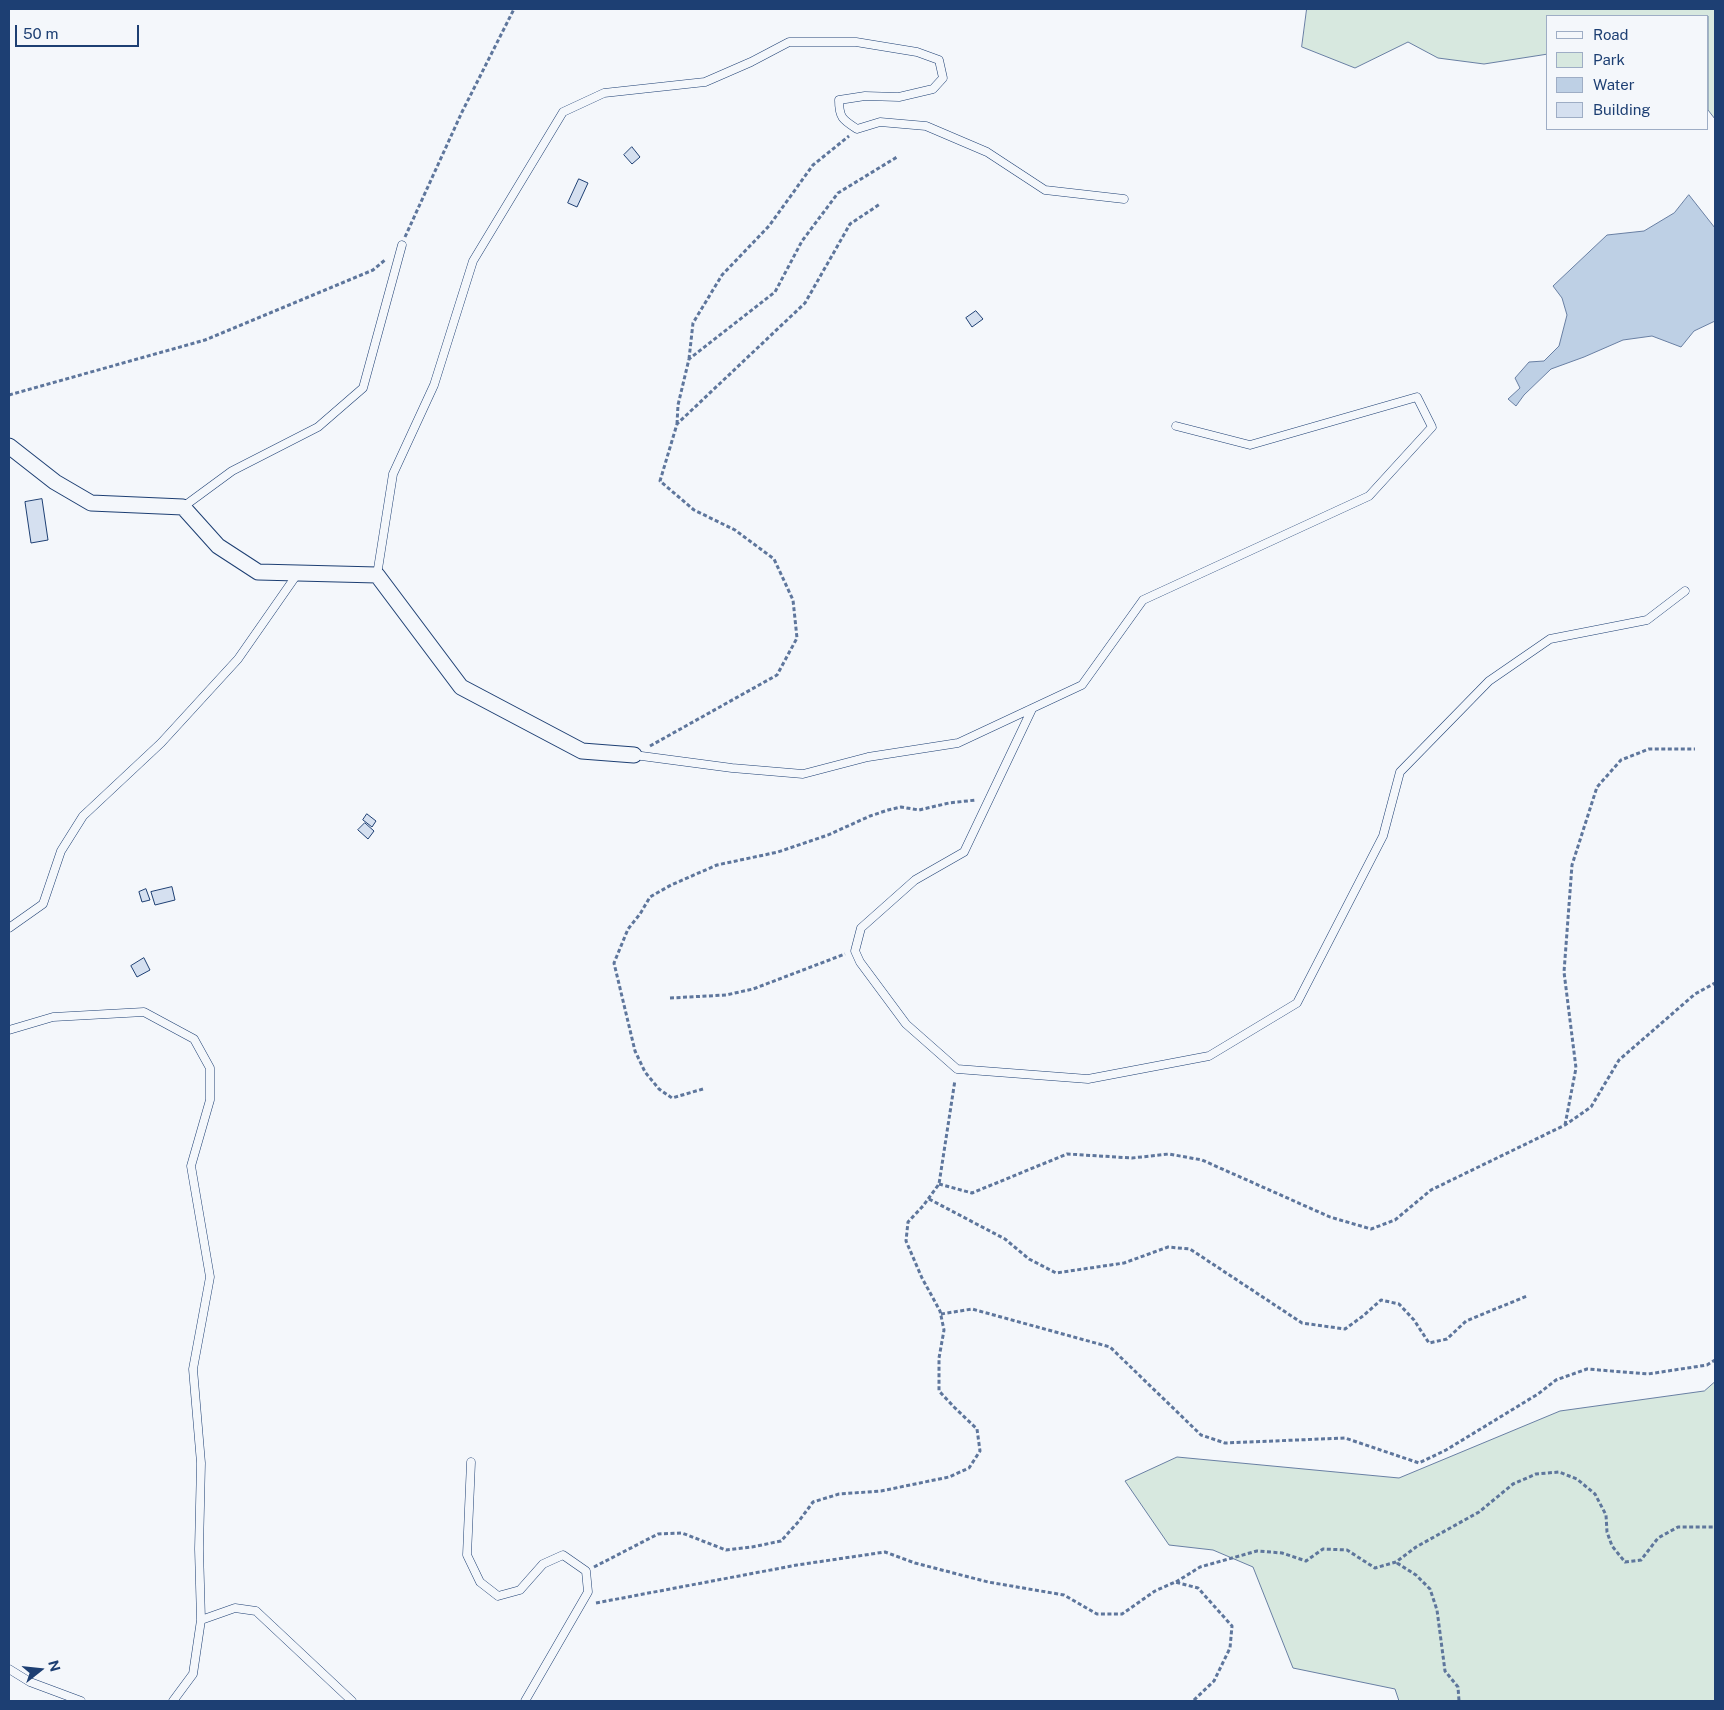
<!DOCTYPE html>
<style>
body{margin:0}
#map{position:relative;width:1724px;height:1710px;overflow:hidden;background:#f4f7fb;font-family:"Public Sans",sans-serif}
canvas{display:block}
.frame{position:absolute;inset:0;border:10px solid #1d3f73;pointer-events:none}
.legend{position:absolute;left:1546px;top:15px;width:162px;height:115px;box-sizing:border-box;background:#f4f7fb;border:1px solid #9eadc5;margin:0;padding:6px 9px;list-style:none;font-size:15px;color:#1d3f73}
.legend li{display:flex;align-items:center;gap:10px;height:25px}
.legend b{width:25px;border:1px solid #9eadc5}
.north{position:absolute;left:15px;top:1645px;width:50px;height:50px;-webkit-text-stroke:4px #f4f7fb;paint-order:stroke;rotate:74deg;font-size:14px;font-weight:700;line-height:20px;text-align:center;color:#1d3f73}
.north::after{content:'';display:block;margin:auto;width:18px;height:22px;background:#1d3f73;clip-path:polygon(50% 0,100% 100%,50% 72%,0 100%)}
.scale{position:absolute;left:15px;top:25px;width:124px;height:22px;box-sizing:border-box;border:2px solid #1d3f73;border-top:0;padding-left:6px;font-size:15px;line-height:18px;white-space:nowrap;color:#1d3f73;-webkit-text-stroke:4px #f4f7fb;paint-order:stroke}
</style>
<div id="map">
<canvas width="1724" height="1710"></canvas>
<div class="frame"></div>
<ul class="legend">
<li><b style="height:6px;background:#f4f7fb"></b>Road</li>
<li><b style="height:14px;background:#d7e8df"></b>Park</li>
<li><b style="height:14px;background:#bed0e5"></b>Water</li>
<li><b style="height:14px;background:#d5e0f0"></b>Building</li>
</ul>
<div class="north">N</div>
<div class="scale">50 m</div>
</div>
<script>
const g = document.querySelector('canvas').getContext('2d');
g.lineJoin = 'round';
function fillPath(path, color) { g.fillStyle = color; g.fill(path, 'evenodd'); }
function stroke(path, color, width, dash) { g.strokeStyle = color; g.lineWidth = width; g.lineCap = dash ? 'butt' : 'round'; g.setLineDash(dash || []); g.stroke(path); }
const green = new Path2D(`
 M 1307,9 L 1715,9 L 1715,119 L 1708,110 L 1708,16 L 1548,16 L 1548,54 L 1484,64 L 1438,58 L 1408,42 L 1355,68 L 1302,47 Z
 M 1715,1382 L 1715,1701 L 1399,1701 L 1395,1689 L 1293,1668 L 1253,1567 L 1213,1550 L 1169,1545 L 1125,1481 L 1177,1457 L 1399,1478 L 1560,1411 L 1704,1391 Z`);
const water = new Path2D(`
 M 1689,195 L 1715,228 L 1715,321 L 1694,331 L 1681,347 L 1652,336 L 1623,340 L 1584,357 L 1551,369 L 1524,395 L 1516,406 L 1508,399 L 1520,388 L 1515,378 L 1529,362 L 1544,361 L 1559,346 L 1567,315 L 1562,298 L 1553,286 L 1607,235 L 1644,231 L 1674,213 Z`);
const building = new Path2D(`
 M 632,147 L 640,157 L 632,164 L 624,155 Z
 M 579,179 L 588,183 L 577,207 L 568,203 Z
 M 976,311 L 983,319 L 972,327 L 966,318 Z
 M 42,499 L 48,540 L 31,543 L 25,502 Z
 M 367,814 L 376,821 L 372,827 L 363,820 Z
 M 365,823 L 374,831 L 368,839 L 358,830 Z
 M 172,887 L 175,900 L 155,905 L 151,892 Z
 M 146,889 L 150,900 L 142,902 L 139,892 Z
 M 144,958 L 150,970 L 137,977 L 131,966 Z`);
const path = new Path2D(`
 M 405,237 L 462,112 L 514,9
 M 689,359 L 693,323 L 722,275 L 769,226 L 813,165 L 849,136
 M 9,395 L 205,340 L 373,270 L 385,260
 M 677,424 L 678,405 L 689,359 L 775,292 L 802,241 L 838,193 L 897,157
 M 650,746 L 777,675 L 797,638 L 793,600 L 774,559 L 735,530 L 694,510 L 660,481 L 677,424 L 805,303 L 850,224 L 880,204
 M 670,998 L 726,995 L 753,989 L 845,954
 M 703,1089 L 672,1098 L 659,1089 L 645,1072 L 635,1051 L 614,963 L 628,929 L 640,914 L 650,897 L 671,885 L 717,865 L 778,852 L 828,835 L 870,816 L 888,810 L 901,807 L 919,810 L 949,803 L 976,800
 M 1565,1125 L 1576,1068 L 1564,972 L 1572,865 L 1597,787 L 1621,760 L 1649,749 L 1695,749
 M 939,1184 L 972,1193 L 1067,1154 L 1132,1158 L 1169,1154 L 1202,1160 L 1330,1217 L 1371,1229 L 1395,1220 L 1431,1190 L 1565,1125 L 1591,1107 L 1619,1060 L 1695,994 L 1715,983
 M 929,1199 L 1005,1239 L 1029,1259 L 1056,1273 L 1124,1263 L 1168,1247 L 1190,1249 L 1302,1323 L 1345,1329 L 1363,1316 L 1381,1300 L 1399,1304 L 1414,1320 L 1429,1343 L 1447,1339 L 1466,1321 L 1527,1296
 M 941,1314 L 972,1309 L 1110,1347 L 1201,1435 L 1225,1443 L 1345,1438 L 1419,1463 L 1446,1450 L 1538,1394 L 1556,1380 L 1587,1369 L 1648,1374 L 1707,1365 L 1715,1360
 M 1397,1563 L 1416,1575 L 1430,1589 L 1437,1610 L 1445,1671 L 1458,1687 L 1459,1701
 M 594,1567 L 658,1534 L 682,1533 L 726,1550 L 752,1547 L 781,1541 L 799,1521 L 813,1502 L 839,1494 L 881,1491 L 949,1477 L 969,1468 L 980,1451 L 977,1429 L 954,1407 L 939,1391 L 939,1358 L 944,1330 L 940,1311 L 922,1278 L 906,1241 L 908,1222 L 923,1206 L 939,1184 L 955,1080
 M 1176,1582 L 1200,1567 L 1257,1551 L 1282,1553 L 1306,1561 L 1323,1549 L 1347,1550 L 1375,1568 L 1396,1562 L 1416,1547 L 1479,1512 L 1513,1484 L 1536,1474 L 1559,1472 L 1577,1479 L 1595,1494 L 1606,1515 L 1607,1532 L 1612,1546 L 1625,1562 L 1641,1560 L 1658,1538 L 1678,1527 L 1715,1527
 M 596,1603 L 797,1565 L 885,1552 L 915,1563 L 988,1582 L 1064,1595 L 1097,1614 L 1122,1614 L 1155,1591 L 1175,1582 L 1198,1588 L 1232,1626 L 1230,1648 L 1214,1681 L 1193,1701`);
const service = new Path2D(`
 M 183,507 L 232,471 L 318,427 L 363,388 L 402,245
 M 377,575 L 393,474 L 434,385 L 473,261 L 563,112 L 604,93 L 705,82 L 751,62 L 789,42 L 856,42 L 917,52 L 939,60 L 943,78 L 933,89 L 899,97 L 865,96 L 839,100 C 839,118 843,120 857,129 L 880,122 L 926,126 L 987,152 L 1045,190 L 1124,199
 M 1032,709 L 964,852 L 915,880 L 861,928 L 855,951 L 860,962 L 906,1024 L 957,1069 L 1088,1079 L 1209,1056 L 1297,1003 L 1383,836 L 1400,772 L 1489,681 L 1550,639 L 1647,620 L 1685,591
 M 634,755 L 732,768 L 803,774 L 868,757 L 958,743 L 1082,685 L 1143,600 L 1369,496 L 1432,427 L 1417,397 L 1250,445 L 1176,426
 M 9,928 L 43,904 L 61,851 L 83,816 L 161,743 L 238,659 L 298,573
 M 9,1030 L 53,1017 L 144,1012 L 194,1039 L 210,1068 L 210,1100 L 191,1166 L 210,1277 L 193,1369 L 201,1463 L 199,1549 L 201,1620 L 193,1674 L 173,1701
 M 471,1462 L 467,1555 L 480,1582 L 498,1596 L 520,1590 L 543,1564 L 563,1555 L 586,1571 L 588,1592 L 525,1701
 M 201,1620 L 235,1608 L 256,1611 L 352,1701
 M 9,1669 L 30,1682 L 81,1701`);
const minor = new Path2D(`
 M 9,446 L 55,482 L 91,503 L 183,507 L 218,546 L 258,572 L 377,575 L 461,687 L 582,751 L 634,755`);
fillPath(green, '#d7e8df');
stroke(green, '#687fa3', 1);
fillPath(water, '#bed0e5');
stroke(water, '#687fa3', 1);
fillPath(building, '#d5e0f0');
stroke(building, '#1d3f73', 1);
stroke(service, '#1d3f73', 9);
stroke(minor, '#1d3f73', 17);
stroke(path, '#5e769c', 3, [4, 2.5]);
stroke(service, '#f4f7fb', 8);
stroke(minor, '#f4f7fb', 15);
</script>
